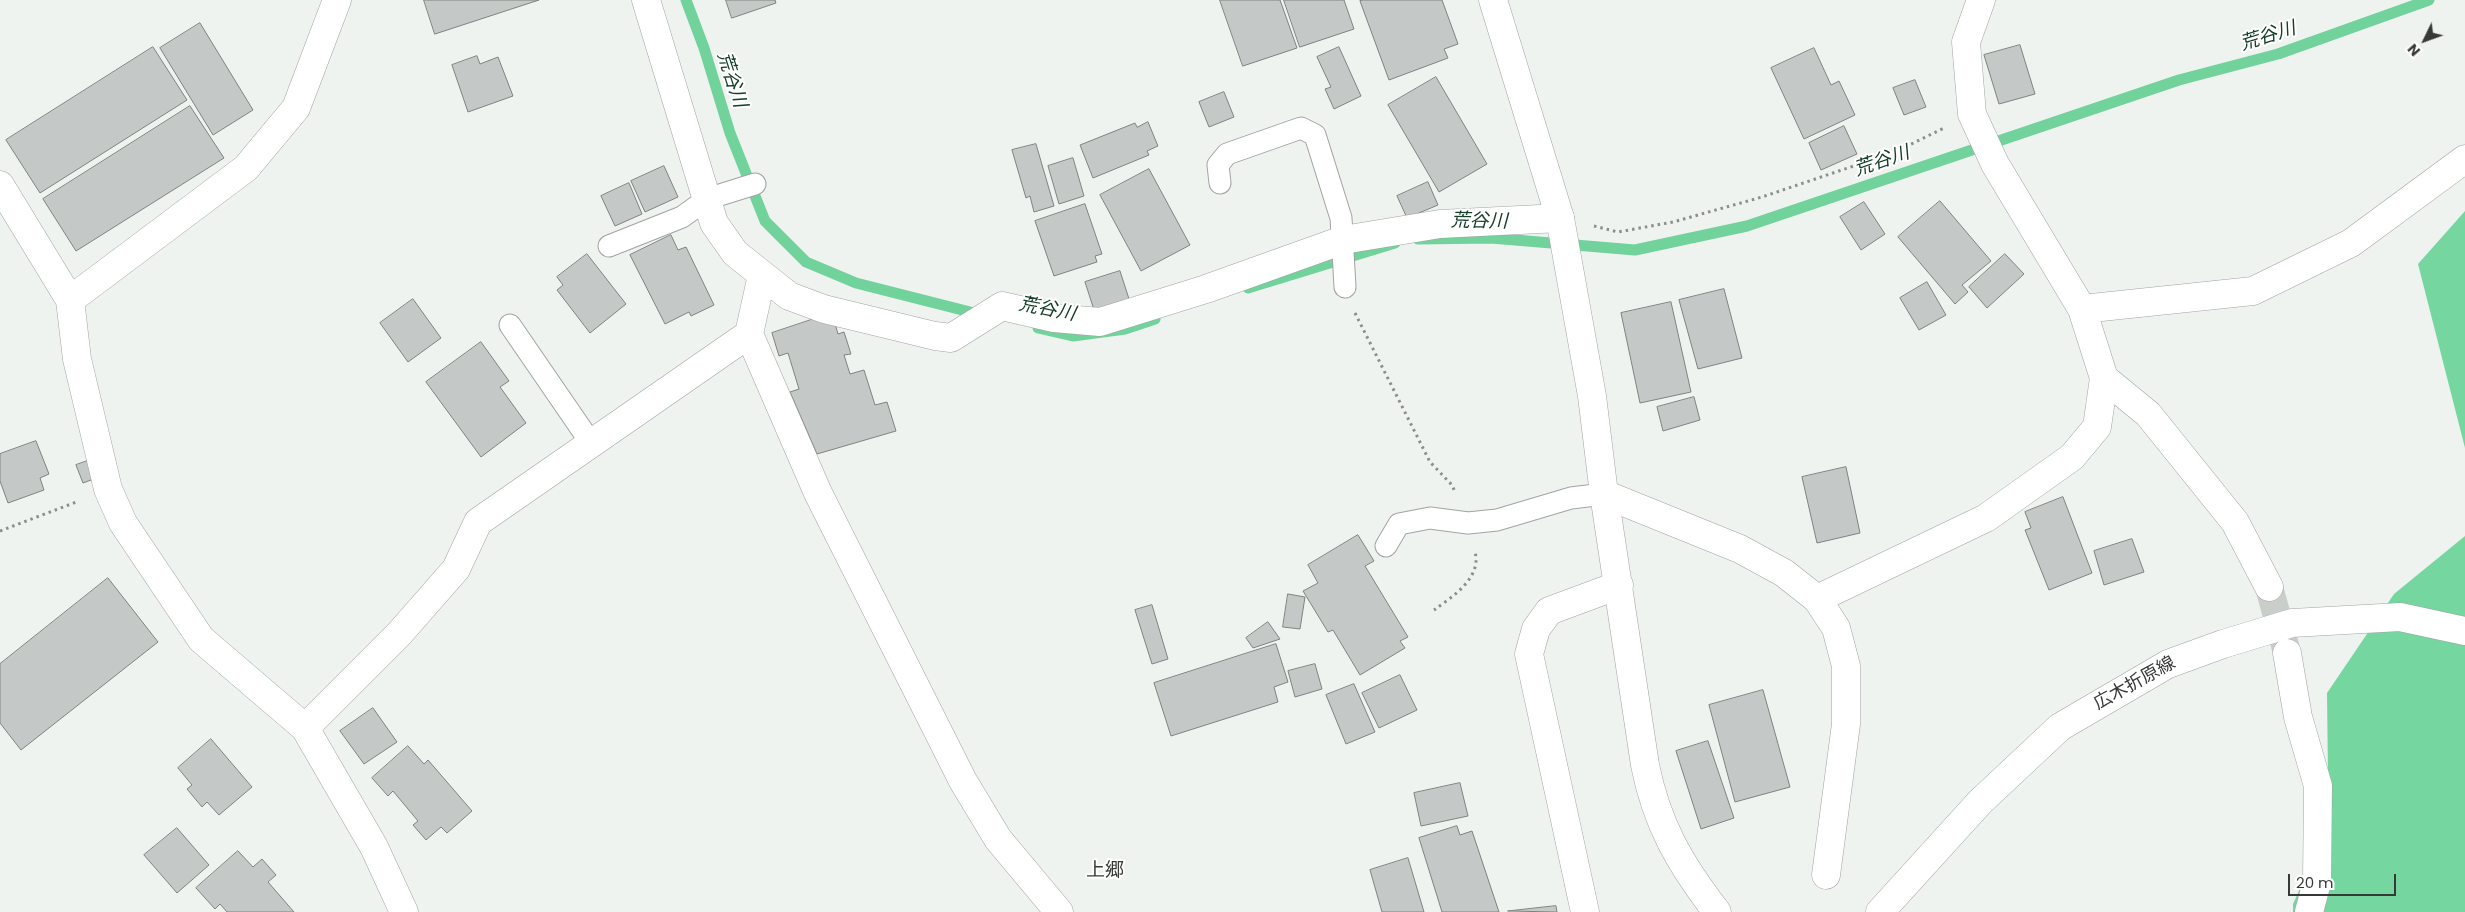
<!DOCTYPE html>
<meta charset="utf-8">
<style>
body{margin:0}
#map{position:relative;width:2465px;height:912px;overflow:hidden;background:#eff3f0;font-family:Poppins,sans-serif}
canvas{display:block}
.north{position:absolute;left:2400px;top:15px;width:50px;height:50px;-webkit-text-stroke:4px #fff;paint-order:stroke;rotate:228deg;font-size:14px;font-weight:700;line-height:20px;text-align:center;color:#373937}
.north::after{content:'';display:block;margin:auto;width:18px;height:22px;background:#373937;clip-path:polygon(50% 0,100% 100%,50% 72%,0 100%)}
.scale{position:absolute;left:2288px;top:874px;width:108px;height:22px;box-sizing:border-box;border:2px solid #373937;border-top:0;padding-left:6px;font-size:15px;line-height:18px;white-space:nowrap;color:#373937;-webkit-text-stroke:4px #fff;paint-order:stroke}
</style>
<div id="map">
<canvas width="2465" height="912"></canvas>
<div class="north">N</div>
<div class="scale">20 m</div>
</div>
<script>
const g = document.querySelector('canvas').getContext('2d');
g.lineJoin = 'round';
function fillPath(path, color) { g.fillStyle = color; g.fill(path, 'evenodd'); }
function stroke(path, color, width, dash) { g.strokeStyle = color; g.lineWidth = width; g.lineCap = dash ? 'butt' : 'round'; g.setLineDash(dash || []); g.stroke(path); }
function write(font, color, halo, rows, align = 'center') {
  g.font = font + ' Poppins,"Noto Sans JP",sans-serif'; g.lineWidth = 4; g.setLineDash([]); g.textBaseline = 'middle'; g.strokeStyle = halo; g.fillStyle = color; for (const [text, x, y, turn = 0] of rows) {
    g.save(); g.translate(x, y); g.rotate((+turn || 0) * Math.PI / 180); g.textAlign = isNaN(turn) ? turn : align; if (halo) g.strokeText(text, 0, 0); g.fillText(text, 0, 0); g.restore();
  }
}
const forest = new Path2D(`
 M 2465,211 L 2465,448 L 2418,264 Z
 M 2465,536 L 2465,912 L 2293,912 L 2293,904 L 2317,851 L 2328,778 L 2327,693 L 2394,594 Z`);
const stream = new Path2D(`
 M 686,0 L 704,48 L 730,133 L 765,221 L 806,262 L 856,283 L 982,315
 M 1418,239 L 1491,238 L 1635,250 L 1747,226 L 2179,80 L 2278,54 L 2429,0
 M 1248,288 L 1395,243
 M 1038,328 L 1073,336 L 1125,329 L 1155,319`);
const building = new Path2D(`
 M 424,0 L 539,0 L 435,34 Z
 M 726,0 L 775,0 L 776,3 L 732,18 Z
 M 1220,0 L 1280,0 L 1297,48 L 1243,66 Z
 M 1284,0 L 1344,0 L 1354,29 L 1300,47 Z
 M 1364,0 L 1442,0 L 1458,44 L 1444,49 L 1448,58 L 1389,80 L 1360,1 Z
 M 200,23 L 253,110 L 213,135 L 160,48 Z
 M 2020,45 L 2035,94 L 1999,104 L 1984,55 Z
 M 153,47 L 187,100 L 40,193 L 6,140 Z
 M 1339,47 L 1361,96 L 1334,109 L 1325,89 L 1331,87 L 1317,57 Z
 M 1814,48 L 1831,85 L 1839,81 L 1855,115 L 1804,139 L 1771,68 Z
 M 477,56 L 480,64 L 498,57 L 513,96 L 468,112 L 452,65 Z
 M 1436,77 L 1487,164 L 1439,192 L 1388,105 Z
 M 1915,80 L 1926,107 L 1904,115 L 1893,88 Z
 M 1224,92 L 1234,117 L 1209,127 L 1199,102 Z
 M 190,106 L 224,158 L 76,251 L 43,199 Z
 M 1148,122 L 1158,146 L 1147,151 L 1149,155 L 1093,178 L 1080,145 L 1135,123 L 1137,127 Z
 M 1844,126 L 1857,154 L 1821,170 L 1809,143 Z
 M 1036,144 L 1054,206 L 1034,212 L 1030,196 L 1026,198 L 1012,150 Z
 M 1073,158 L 1084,196 L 1059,204 L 1048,166 Z
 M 664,166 L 678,197 L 645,212 L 631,181 Z
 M 1149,169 L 1190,245 L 1141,271 L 1100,195 Z
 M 1428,182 L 1438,205 L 1407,218 L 1397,196 Z
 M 629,183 L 642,214 L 615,226 L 601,196 Z
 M 1940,201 L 1991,261 L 1962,285 L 1968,292 L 1955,304 L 1898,237 Z
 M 1864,202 L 1885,234 L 1861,250 L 1840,217 Z
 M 1085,204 L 1102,254 L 1095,256 L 1097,262 L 1054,276 L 1035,221 Z
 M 671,235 L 678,250 L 686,247 L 714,305 L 691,316 L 689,312 L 665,324 L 630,255 Z
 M 587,254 L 626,304 L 590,333 L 557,290 L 563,285 L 557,277 Z
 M 2005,254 L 2024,274 L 1987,308 L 1969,287 Z
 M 1120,271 L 1130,302 L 1095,313 L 1085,282 Z
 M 1927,282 L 1946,315 L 1919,330 L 1900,298 Z
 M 1724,289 L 1742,358 L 1698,369 L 1679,300 Z
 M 413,299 L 441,338 L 408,362 L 380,323 Z
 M 1671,302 L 1691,392 L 1640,403 L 1621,313 Z
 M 832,313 L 838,334 L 844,332 L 851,354 L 844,355 L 850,374 L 864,370 L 875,405 L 887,402 L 896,431 L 817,454 L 790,392 L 799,389 L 788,353 L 779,356 L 772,333 Z
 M 481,342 L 509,381 L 500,387 L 526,423 L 481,457 L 426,382 Z
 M 1694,397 L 1700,420 L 1663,431 L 1657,407 Z
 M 36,441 L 49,474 L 40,478 L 44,490 L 8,503 L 0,481 L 0,454 Z
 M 93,459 L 99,477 L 83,483 L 76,465 Z
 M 1846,467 L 1860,533 L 1817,543 L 1802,477 Z
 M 2063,497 L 2092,573 L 2049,590 L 2025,530 L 2031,528 L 2025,512 Z
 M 1358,535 L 1374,561 L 1365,566 L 1408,637 L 1400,641 L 1405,648 L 1360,675 L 1333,630 L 1328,632 L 1303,591 L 1318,583 L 1308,565 Z
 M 2132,539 L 2144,572 L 2104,585 L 2094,551 Z
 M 108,578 L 158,642 L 21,750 L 0,723 L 0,664 Z
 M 1288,594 L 1305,597 L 1300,629 L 1283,627 Z
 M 1152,605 L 1168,659 L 1152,664 L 1135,610 Z
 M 1268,622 L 1280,639 L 1253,648 L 1246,638 Z
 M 1276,644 L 1288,682 L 1274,687 L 1278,702 L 1171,736 L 1154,683 Z
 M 1315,664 L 1322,689 L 1295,697 L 1288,671 Z
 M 1400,675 L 1417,710 L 1379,728 L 1362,693 Z
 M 1354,684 L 1375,732 L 1346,744 L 1326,695 Z
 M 1763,690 L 1790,787 L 1735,802 L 1709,705 Z
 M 373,708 L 397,742 L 364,764 L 340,731 Z
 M 211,739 L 252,787 L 219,815 L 207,802 L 202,807 L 187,789 L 192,785 L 178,768 Z
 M 1708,741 L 1734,818 L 1701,829 L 1676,751 Z
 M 408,746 L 424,764 L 428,760 L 472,811 L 447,833 L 441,827 L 426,840 L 413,825 L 418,821 L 393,791 L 388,796 L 372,778 Z
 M 1460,783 L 1468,816 L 1421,826 L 1414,793 Z
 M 1457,826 L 1460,835 L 1472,831 L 1499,912 L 1442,912 L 1419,838 Z
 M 177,828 L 209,865 L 177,893 L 144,855 Z
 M 238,851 L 253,867 L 262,859 L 276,875 L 268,882 L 294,912 L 227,912 L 220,904 L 215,909 L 196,888 Z
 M 1408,858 L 1424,912 L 1382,912 L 1370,870 Z
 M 1556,906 L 1557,912 L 1508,911 Z`);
const minorTunnel = new Path2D(`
 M 2269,587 L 2286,649`);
const path = new Path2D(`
 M 1594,226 L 1618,232 L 1673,222 L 1762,197 L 1895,152 L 1944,128
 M 1355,313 L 1430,462 L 1452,485 L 1455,492
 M 0,531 L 79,501
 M 1434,610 C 1452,597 1482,578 1475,552`);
const service = new Path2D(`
 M 1220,183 L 1218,165 L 1227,154 L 1301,128 L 1315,135 L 1341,218 L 1345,287
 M 609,246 L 682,217 L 707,199 L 755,184
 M 510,325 L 591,443
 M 1386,546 L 1399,524 L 1430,518 L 1468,523 L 1497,520 L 1571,498 L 1604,494`);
const minor = new Path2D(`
 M 646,0 L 714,223 L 735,253 L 789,296 L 824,309 L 935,336 L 951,338 L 1002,306 L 1054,318 L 1100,322 L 1206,289 L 1343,240 L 1440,224 L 1560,218
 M 1981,0 L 1966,42 L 1972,114 L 1995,164 L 2082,309
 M 0,185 L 70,300 L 77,359 L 108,489 L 123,523 L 201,639 L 305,728 L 374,847 L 404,912
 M 762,275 L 749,334 L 818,493 L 963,781 L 998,839 L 1059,912
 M 70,300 L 246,168 L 296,108 L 337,0
 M 2104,378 L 2148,414 L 2235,522 L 2269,587
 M 1604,494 L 1740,549 L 1784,573 L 1817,599 L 1836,628 L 1846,666 L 1846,724 L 1826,875
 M 1817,599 L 1986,518 L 2072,457 L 2097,427 L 2104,378 L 2082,309 L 2253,291 L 2351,243 L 2465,159
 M 2287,653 L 2298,717 L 2318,786 L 2317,882 L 2309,912
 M 305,728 L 399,634 L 456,569 L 478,522 L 749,334
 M 1585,912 L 1529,654 L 1536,629 L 1549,611 L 1619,585`);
const tertiary = new Path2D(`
 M 1493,0 L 1560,218 L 1592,396 L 1604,494 L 1645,765 C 1657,825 1680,864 1717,912`);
const secondary = new Path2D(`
 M 1880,912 L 1980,802 L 2060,727 L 2168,664 L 2223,644 L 2292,623 L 2400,617 L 2465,631`);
const streetNames = [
 ["広木折原線",2135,684,-29]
];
const waterNames = [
 ["荒谷川",2268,37,-17],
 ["荒谷川",731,80,72],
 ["荒谷川",1882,162,-19],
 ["荒谷川",1479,222,1],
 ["荒谷川",1047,310,11]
];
const neighbourhoodNames = [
 ["上郷",1105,871]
];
fillPath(forest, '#75d69f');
stroke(stream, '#72d29c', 11);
fillPath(building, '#c4c8c6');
stroke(building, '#7f8380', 1);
stroke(minorTunnel, '#cacecb', 28, [28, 14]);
stroke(service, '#a0a4a2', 23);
stroke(minor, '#a0a4a2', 29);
stroke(tertiary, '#a0a4a2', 29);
stroke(secondary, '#a0a4a2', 29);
stroke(path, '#8b8e8b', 3, [2.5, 4]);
stroke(service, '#fff', 21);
stroke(minor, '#fff', 28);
stroke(tertiary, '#fff', 28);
stroke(secondary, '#fff', 28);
write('18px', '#373937', '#fff', streetNames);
write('italic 19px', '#17402a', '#fff', waterNames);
write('19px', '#373937', '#fff', neighbourhoodNames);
</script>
